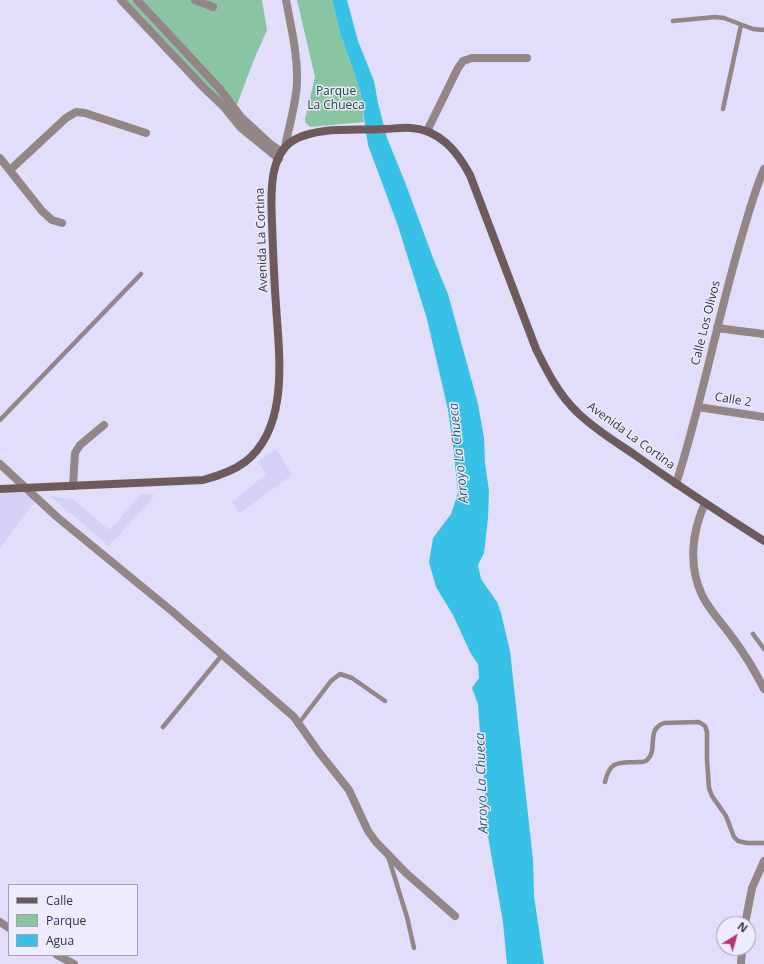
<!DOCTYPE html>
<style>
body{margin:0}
#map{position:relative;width:764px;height:964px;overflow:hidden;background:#e1ddfb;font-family:"Open Sans",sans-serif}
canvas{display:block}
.legend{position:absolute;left:8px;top:884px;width:130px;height:72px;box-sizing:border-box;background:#eeebfe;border:1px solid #a3a1b1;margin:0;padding:5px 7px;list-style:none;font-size:12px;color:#33313d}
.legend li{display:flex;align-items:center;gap:8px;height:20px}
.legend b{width:20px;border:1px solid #a3a1b1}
.north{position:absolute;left:716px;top:916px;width:40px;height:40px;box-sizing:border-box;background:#eeebfe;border:1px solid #a3a1b1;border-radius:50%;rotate:37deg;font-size:11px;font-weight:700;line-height:16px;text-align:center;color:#33313d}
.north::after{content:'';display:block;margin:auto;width:14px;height:18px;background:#b73277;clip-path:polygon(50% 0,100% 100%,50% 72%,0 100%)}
</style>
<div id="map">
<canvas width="764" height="964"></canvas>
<ul class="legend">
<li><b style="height:5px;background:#6f5a5b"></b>Calle</li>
<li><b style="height:11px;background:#8ac5a3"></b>Parque</li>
<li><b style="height:11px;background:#37c1e6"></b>Agua</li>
</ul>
<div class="north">N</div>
</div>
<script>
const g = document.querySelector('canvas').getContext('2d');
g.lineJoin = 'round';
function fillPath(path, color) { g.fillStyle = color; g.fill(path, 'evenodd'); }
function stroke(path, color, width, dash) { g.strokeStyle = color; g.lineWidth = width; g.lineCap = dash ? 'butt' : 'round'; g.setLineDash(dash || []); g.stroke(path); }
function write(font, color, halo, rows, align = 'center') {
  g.font = font + ' "Open Sans",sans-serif'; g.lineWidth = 3; g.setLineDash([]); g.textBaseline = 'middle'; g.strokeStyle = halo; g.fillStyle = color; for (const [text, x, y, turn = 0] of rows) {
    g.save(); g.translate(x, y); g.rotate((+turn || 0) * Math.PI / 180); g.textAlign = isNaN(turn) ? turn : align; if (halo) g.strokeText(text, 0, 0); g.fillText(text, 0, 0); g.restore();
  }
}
const built = new Path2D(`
 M 276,449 L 292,475 L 240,513 L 232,502 L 266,474 L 257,462 Z
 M 29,492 L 37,499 L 0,548 L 0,494 Z
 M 141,494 L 155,495 L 109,546 L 50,496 L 72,499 L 110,530 Z`);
const green = new Path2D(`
 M 121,0 L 262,0 L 267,30 L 253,62 L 232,118 Z
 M 297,0 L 332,0 L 340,33 L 360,90 L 364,122 L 310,127 L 305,122 L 305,119 L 315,77 Z`);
const water = new Path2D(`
 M 332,0 L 347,0 L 358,41 L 374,81 L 378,103 L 387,138 L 405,182 L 433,258 L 448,294 L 478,404 L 484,438 L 485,463 L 489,491 L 488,518 L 484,553 L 478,565 L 481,579 L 497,602 L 501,613 L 510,651 L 533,860 L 534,896 L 544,964 L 507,964 L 503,922 L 486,825 L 485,786 L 482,763 L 479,719 L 478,704 L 472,688 L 479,678 L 478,664 L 471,654 L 453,615 L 436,587 L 429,562 L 433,538 L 451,514 L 458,493 L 453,446 L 448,410 L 427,319 L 398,226 L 368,145 L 360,90 L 340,33 Z`);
const service = new Path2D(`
 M 673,21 L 715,17 L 724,18 L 753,29 L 764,30
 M 723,109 L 741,25
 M 0,420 L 141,274
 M 753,634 L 764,649
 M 299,723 L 331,681 L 340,674 L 352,678 L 385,701
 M 163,727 L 222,655
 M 605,782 C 610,760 618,763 638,762 C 641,762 644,763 647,760 C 659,750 645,730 664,723 L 699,722 L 705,726 L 707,732 L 707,760 L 709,788 L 712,796 L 726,816 L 734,837 L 738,841 L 747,843 L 764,843
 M 388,856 L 407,917 L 414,948`);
const minor = new Path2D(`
 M 121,0 L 203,87 L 223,106 L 241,128 L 279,159
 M 137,0 L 219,88 L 241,117 L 269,143 L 282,152
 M 195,0 L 213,7
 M 427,131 L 458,68 L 463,61 L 472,58 L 527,58
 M 285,147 C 289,126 296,104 297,83 C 298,55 291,27 286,0
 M 0,158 L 42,211 L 52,220 L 62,223
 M 10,170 L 66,118 L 76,112 L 85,113 L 146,133
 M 717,328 L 764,334
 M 698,407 L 764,417
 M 0,464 L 57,517 L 173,612 L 294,717 L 318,751 L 349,790 L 368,831 L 376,842 L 406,873 L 455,916
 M 676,484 C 702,403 717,320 741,239 C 748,215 754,192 764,169
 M 73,486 L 75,453 L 80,445 L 104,425
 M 705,503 C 692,532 688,565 702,595 C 709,610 722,623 732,637 C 744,653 755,671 764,689
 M 0,922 L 9,928
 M 745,924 L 752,888 L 764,861
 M 57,955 L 74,964
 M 741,964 L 742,948`);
const secondary = new Path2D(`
 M 0,489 L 203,480 C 218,476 233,471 245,462 C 290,427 279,354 276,305 C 274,278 273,251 272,223 C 271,197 268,155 294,140 C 319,126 356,131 384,129 C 393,129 402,127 411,128 C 440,130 457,151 470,175 L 536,349 C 547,371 558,394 577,412 C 594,429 616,442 635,455 C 677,485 720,513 764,541`);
const parkNames = [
 ["Parque",336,92],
 ["La Chueca",336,106]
];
const streetNames = [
 ["Avenida La Cortina",262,240,-92],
 ["Calle Los Olivos",706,323,-76],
 ["Calle 2",733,400,9],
 ["Avenida La Cortina",631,436,36]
];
const waterNames = [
 ["Arroyo La Chueca",459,453,-96],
 ["Arroyo La Chueca",482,783,-92]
];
fillPath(built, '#d5d0f6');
fillPath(green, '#8ac5a3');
fillPath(water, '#37c1e6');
stroke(service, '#948586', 4.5);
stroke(minor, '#948586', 8);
stroke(secondary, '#6f5a5b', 8);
write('12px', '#19442e', '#eeebfe', parkNames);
write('12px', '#33313d', '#eeebfe', streetNames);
write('italic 13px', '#295e6e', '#eeebfe', waterNames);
</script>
